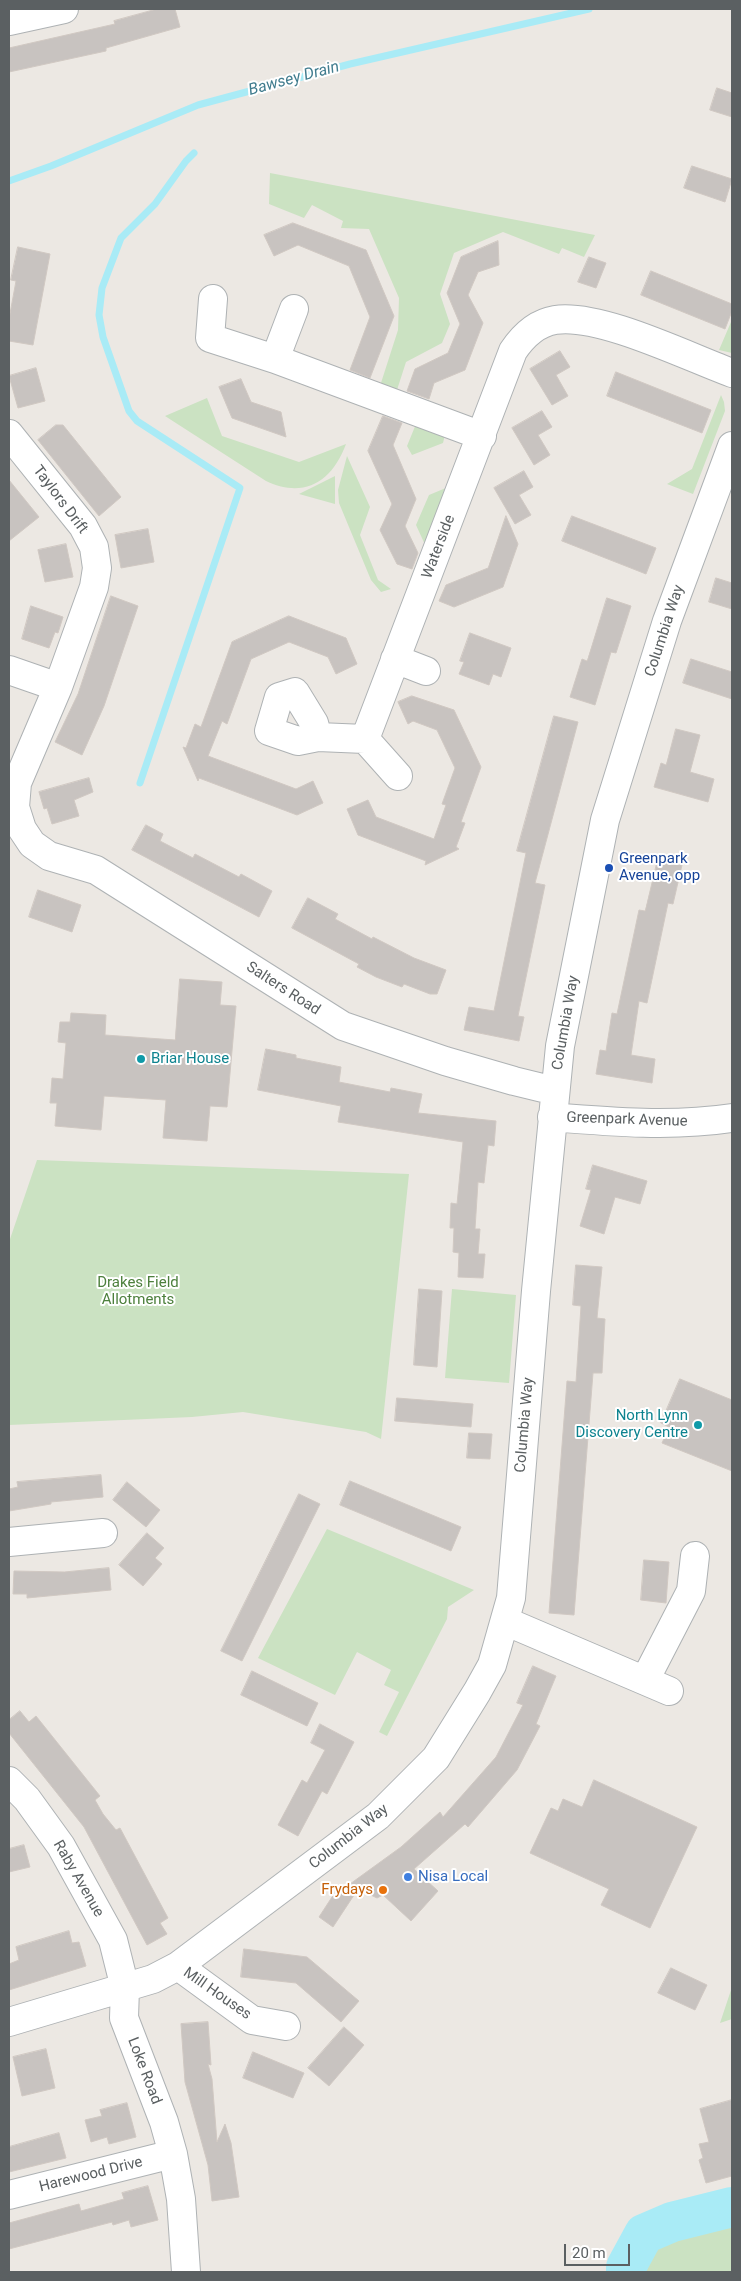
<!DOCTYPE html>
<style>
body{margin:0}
#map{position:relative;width:741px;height:2281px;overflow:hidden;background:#ece8e3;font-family:Roboto,sans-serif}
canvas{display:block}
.frame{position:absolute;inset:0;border:10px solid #5b6062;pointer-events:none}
.scale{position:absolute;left:564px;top:2244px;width:66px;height:22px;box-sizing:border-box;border:2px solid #5b6062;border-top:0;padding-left:6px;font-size:15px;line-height:18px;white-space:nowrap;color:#5b6062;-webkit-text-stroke:4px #fff;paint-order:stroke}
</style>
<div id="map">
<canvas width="741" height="2281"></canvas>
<div class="frame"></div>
<div class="scale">20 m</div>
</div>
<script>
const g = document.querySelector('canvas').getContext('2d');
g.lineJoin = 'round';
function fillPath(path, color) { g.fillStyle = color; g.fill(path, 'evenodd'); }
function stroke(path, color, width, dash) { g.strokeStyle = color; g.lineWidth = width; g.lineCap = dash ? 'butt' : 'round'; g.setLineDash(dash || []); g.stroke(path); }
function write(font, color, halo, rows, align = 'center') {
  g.font = font + ' Roboto,sans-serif'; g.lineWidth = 4; g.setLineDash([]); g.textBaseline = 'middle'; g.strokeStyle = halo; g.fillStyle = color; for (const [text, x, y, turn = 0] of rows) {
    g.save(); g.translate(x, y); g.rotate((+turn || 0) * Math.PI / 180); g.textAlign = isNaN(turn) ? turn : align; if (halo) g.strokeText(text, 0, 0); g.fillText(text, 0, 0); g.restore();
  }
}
const green = new Path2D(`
 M 270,173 L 595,235 L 584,257 L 562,248 L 559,254 L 503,232 L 454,253 L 440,294 L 450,324 L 442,343 L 406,362 L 396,393 L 380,386 L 398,330 L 399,298 L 369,229 L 341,228 L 343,221 L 312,205 L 304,218 L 269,204 Z
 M 731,322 L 732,353 L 719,350 Z
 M 721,395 L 724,402 L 725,411 L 693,494 L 667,484 L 692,469 Z
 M 207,398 L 222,436 L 299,462 L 346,444 C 332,482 304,499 266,481 L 165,416 Z
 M 416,424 L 445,435 L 443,443 L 412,455 L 407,446 Z
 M 347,456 L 370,507 L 360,535 L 378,580 L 391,589 L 381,592 L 371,580 L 339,503 L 338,490 Z
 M 335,476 L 335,504 L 299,494 Z
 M 453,485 L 427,549 L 416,525 L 429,495 Z
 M 37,1160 L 409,1174 L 381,1439 L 366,1432 L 243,1412 L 192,1417 L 9,1425 L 9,1242 Z
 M 452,1289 L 516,1295 L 509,1383 L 445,1378 Z
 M 327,1529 L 474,1590 L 448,1607 L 447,1619 L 387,1736 L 379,1732 L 399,1692 L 384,1685 L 391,1670 L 357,1652 L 335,1695 L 258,1658 Z
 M 732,1987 L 732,2019 L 720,2023 Z
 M 732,2207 L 732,2272 L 626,2272 L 626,2267 L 644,2234 L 672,2222 Z`);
const stream = new Path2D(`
 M 9,181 L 51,166 L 198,105 L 350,64 L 589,9
 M 140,783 L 240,488 L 137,421 L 129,411 L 103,337 L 99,315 L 102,288 L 121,238 L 155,204 L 186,161 L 194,153`);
const river = new Path2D(`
 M 626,2272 L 626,2267 L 644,2234 L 672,2222 L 732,2207`);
const building = new Path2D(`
 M 157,9 L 175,9 L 180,27 L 106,48 L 106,51 L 9,72 L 9,48 L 115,24 L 114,21 Z
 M 717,88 L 732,93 L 732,117 L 710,110 Z
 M 692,166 L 732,179 L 725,202 L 684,188 Z
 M 293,223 L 366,250 L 394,316 L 370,378 L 350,370 L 370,317 L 349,266 L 298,245 L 274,256 L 264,235 Z
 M 498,241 L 499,265 L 478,272 L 468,295 L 483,323 L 465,370 L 434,383 L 429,399 L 407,391 L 415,369 L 448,353 L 460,324 L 447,293 L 461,257 Z
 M 18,247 L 50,254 L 33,345 L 9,341 L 9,319 L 16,281 L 11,280 Z
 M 589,257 L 606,263 L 596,288 L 578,282 Z
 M 651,271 L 732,304 L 732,311 L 725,329 L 641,295 Z
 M 560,351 L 570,367 L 556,375 L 568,396 L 552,405 L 530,369 Z
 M 36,368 L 45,401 L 18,408 L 9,376 Z
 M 616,372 L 711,410 L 702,433 L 607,396 Z
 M 241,379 L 251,402 L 281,412 L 286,437 L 232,418 L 219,387 Z
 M 542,411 L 552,427 L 538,435 L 550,455 L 534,465 L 512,428 Z
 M 383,416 L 402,423 L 393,445 L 416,499 L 405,526 L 418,553 L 412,569 L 397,564 L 380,530 L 392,504 L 368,451 Z
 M 56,425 L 63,425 L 121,497 L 99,516 L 38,440 Z
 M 524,471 L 533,487 L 519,495 L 531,515 L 515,524 L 494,488 Z
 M 9,480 L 39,517 L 9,541 Z
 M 506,516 L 518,544 L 503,587 L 454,607 L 439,601 L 446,585 L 488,568 Z
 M 572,516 L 656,548 L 646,574 L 562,541 Z
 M 148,529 L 154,562 L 121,568 L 115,535 Z
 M 66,544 L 73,577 L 45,582 L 38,550 Z
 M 716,578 L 732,583 L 732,609 L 709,602 Z
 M 111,596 L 138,606 L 104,706 L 82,755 L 55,742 L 78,694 Z
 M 607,598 L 631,606 L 616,653 L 611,652 L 595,705 L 570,697 L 582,659 L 587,661 Z
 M 31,606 L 63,617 L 58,633 L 55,632 L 49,648 L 22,639 Z
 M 289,616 L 346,638 L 357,664 L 336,674 L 328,657 L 289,642 L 251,659 L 227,724 L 222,721 L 208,756 L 296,789 L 313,781 L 323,803 L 297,815 L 199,778 L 198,781 L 183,747 L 186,748 L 195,724 L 201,727 L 232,642 Z
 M 470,633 L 511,648 L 501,677 L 493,674 L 489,685 L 459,674 L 464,662 L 460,661 Z
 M 691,659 L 732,672 L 732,699 L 683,683 Z
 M 412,696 L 454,710 L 481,767 L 461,822 L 465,823 L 456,847 L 459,849 L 425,865 L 426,861 L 358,835 L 347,809 L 368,800 L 376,817 L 434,839 L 446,805 L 442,804 L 455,768 L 437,730 L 413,721 L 408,724 L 398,702 Z
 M 554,716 L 578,722 L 535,883 L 545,885 L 518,1016 L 524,1017 L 519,1041 L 464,1030 L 469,1007 L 494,1011 L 526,853 L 517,851 Z
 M 676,729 L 700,735 L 690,772 L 714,779 L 708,802 L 654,787 L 661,763 L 666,765 Z
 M 89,778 L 93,792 L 74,800 L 79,816 L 52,824 L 47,808 L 44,809 L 39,792 Z
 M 146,825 L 163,834 L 160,841 L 193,858 L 195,854 L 239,877 L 241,874 L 272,891 L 259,917 L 132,850 Z
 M 658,859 L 682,865 L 673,904 L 668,903 L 647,1003 L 639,1001 L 631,1055 L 655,1059 L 652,1083 L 596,1074 L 600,1050 L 606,1051 L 612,1013 L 617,1014 L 639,910 L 645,911 Z
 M 38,890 L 81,905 L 72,932 L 29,917 Z
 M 308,898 L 338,914 L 335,919 L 372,939 L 373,937 L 414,958 L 446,970 L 437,994 L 430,994 L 404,984 L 402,987 L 376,977 L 357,967 L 359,964 L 292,928 Z
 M 180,979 L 222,982 L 220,1005 L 236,1006 L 227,1107 L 210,1106 L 207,1141 L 163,1138 L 166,1100 L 104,1096 L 101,1130 L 55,1126 L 57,1103 L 50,1103 L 52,1078 L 63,1079 L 66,1043 L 58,1042 L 60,1022 L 70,1022 L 71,1013 L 106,1015 L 105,1035 L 175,1040 Z
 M 266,1049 L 296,1055 L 296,1058 L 341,1067 L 339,1082 L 390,1092 L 391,1088 L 422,1094 L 418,1113 L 496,1121 L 494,1146 L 488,1145 L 484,1183 L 478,1182 L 475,1229 L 480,1229 L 478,1254 L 485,1254 L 483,1278 L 458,1277 L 459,1253 L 453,1252 L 454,1228 L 450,1228 L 451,1203 L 457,1204 L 463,1142 L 338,1122 L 341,1106 L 258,1090 Z
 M 593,1165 L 647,1181 L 640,1204 L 615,1197 L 604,1234 L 580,1226 L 591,1190 L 586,1189 Z
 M 576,1265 L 602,1267 L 597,1318 L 605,1319 L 602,1373 L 593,1373 L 574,1615 L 549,1613 L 567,1381 L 576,1382 L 581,1306 L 573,1305 Z
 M 419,1289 L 442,1291 L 437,1367 L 414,1365 Z
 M 680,1379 L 732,1400 L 732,1471 L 662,1443 L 669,1427 L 661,1423 Z
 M 397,1398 L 473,1404 L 471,1427 L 395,1421 Z
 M 469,1433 L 492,1434 L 490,1459 L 467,1458 Z
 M 101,1475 L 103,1497 L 51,1502 L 51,1504 L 9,1511 L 9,1489 L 18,1487 L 17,1482 Z
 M 350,1481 L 461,1527 L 451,1551 L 340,1505 Z
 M 127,1482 L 160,1510 L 146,1527 L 113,1500 Z
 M 299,1494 L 320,1504 L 242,1661 L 221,1651 Z
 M 147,1533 L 164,1548 L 155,1558 L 162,1564 L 143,1586 L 119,1565 Z
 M 644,1560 L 669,1562 L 666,1603 L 641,1600 Z
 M 109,1568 L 111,1590 L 27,1598 L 27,1594 L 13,1594 L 14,1571 L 64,1572 Z
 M 533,1666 L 556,1676 L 536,1724 L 540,1726 L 517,1770 L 468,1827 L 465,1824 L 414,1869 L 438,1891 L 411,1921 L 383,1895 L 377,1898 L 358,1889 L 333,1927 L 319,1917 L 332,1897 L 401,1847 L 440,1812 L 443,1817 L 496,1757 L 523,1705 L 517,1703 Z
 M 252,1671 L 318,1703 L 307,1726 L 241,1695 Z
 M 20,1711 L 29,1722 L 36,1716 L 100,1796 L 95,1800 L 103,1814 L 116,1830 L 120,1828 L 168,1918 L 160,1923 L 167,1934 L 147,1945 L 84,1827 L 9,1733 L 9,1720 Z
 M 320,1724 L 354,1742 L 327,1794 L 322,1791 L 298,1836 L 278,1825 L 302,1780 L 307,1783 L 325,1750 L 311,1743 Z
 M 594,1780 L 697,1827 L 650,1928 L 601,1905 L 609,1889 L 530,1853 L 551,1808 L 558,1811 L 563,1799 L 582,1807 Z
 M 24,1845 L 30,1867 L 9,1872 L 9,1849 Z
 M 69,1931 L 72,1943 L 79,1942 L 86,1966 L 9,1990 L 9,1964 L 19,1960 L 16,1947 Z
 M 244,1949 L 307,1957 L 359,2001 L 341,2022 L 296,1983 L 241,1977 Z
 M 671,1968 L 707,1985 L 695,2010 L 658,1993 Z
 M 208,2022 L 211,2065 L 208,2064 L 212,2079 L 217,2142 L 225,2124 L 231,2143 L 239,2197 L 212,2201 L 208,2165 L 185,2082 L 181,2024 Z
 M 344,2027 L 364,2045 L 329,2086 L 308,2068 Z
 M 46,2049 L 55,2088 L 22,2096 L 13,2057 Z
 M 253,2052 L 304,2073 L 293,2098 L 243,2078 Z
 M 732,2100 L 732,2176 L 706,2183 L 699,2160 L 703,2158 L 699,2144 L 709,2142 L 700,2109 Z
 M 127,2103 L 136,2137 L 109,2144 L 107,2137 L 91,2142 L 85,2120 L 102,2116 L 100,2110 Z
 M 59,2133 L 66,2158 L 9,2172 L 9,2147 Z
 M 148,2186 L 158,2220 L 131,2227 L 129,2220 L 113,2225 L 112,2222 L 9,2249 L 9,2223 L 79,2204 L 81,2211 L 124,2199 L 122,2193 Z`);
const minor = new Path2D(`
 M 9,21 L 64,9
 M 213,299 L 210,338 L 275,359 L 482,436
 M 275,359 L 294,309
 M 9,434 L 83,526 L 94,547 L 97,568 L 94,587 L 58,687 L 17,783 L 15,807 L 22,829 L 32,844 L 49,856 L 96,870 L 343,1026 L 445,1061 L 514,1081 L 555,1091
 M 395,659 L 426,671
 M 9,670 L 58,687
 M 295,692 L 314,723 L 318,737 L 298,741 L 269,731 L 279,697 Z
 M 318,737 L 365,739 L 513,351 C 523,336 537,323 555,320 C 600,313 688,357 732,373
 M 365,739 L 398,776
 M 552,1117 C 613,1122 672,1127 732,1118
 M 9,1542 L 103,1533
 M 505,1621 L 669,1691
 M 645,1680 L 691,1591 L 695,1556
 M 9,1781 L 27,1799 L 61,1846 L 113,1940 L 125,1988 L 124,2018 L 164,2122 L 173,2154 L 181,2199 L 186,2272
 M 178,1966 L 252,2020 L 286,2026
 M 9,2022 L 153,1979 L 178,1966 L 378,1816 L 436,1758 L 477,1692 L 492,1665 L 511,1598 L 536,1291 L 560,1046 L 605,820 L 667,621 L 732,446
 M 9,2195 L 173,2154`);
const markers = [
 [609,868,5,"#1a4fb4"],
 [141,1059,5,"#0f9aa8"],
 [698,1425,5,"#0f9aa8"],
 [408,1877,5,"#3f7fe0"],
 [383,1890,5,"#e8710a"]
];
const streetNames = [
 ["Taylors Drift",60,500,53],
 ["Waterside",439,547,-69],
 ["Columbia Way",665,631,-72],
 ["Salters Road",283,989,33],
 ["Columbia Way",566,1023,-80],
 ["Greenpark Avenue",627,1120,2],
 ["Columbia Way",525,1425,-85],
 ["Columbia Way",349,1837,-38],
 ["Raby Avenue",78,1879,60],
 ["Mill Houses",217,1994,35],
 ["Loke Road",144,2071,69],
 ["Harewood Drive",91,2175,-14]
];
const transitNames = [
 ["Greenpark",619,859],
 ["Avenue, opp",619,876]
];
const cultureNames = [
 ["Briar House",151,1059],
 ["North Lynn",688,1416,"right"],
 ["Discovery Centre",688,1433,"right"]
];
const parkNames = [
 ["Drakes Field",138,1283],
 ["Allotments",138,1300]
];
const shopNames = [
 ["Nisa Local",418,1877]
];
const foodNames = [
 ["Frydays",373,1890]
];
const waterNames = [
 ["Bawsey Drain",294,79,-15]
];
fillPath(green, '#cbe2c2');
stroke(stream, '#a9ebf6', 7);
stroke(river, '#a9ebf6', 40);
fillPath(building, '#c8c3c0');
stroke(building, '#d0c8c2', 1);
stroke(minor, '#aeb2b4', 30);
stroke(minor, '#fff', 28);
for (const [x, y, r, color] of markers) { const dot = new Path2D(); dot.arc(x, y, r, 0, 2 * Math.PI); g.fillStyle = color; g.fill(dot); stroke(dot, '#fff', 2); }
write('15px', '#5b6062', '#fff', streetNames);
write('15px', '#164399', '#fff', transitNames, 'left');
write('15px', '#0d838f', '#fff', cultureNames, 'left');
write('15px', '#4d803d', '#fff', parkNames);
write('15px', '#366cbe', '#fff', shopNames, 'left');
write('15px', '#c56008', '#fff', foodNames, 'right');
write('italic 16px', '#407c8e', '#fff', waterNames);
</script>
